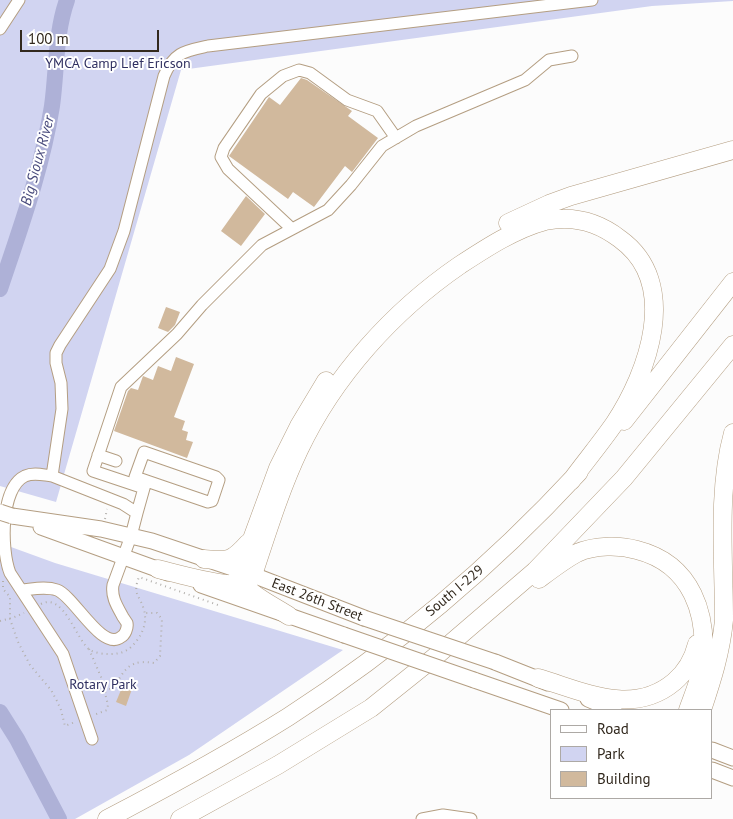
<!DOCTYPE html>
<style>
body{margin:0}
#map{position:relative;width:733px;height:819px;overflow:hidden;background:#fcfcfc;font-family:"PT Sans",sans-serif}
canvas{display:block}
.legend{position:absolute;left:550px;top:709px;width:162px;height:90px;box-sizing:border-box;background:#fff;border:1px solid #ada9a5;margin:0;padding:6px 9px;list-style:none;font-size:15px;color:#32291e}
.legend li{display:flex;align-items:center;gap:10px;height:25px}
.legend b{width:25px;border:1px solid #ada9a5}
.scale{position:absolute;left:20px;top:30px;width:139px;height:22px;box-sizing:border-box;border:2px solid #32291e;border-top:0;padding-left:6px;font-size:15px;line-height:18px;white-space:nowrap;color:#32291e;-webkit-text-stroke:4px #fff;paint-order:stroke}
</style>
<div id="map">
<canvas width="733" height="819"></canvas>
<ul class="legend">
<li><b style="height:6px;background:#fff"></b>Road</li>
<li><b style="height:14px;background:#d1d4f1"></b>Park</li>
<li><b style="height:14px;background:#d1b99d"></b>Building</li>
</ul>
<div class="scale">100 m</div>
</div>
<script>
const g = document.querySelector('canvas').getContext('2d');
g.lineJoin = 'round';
function fillPath(path, color) { g.fillStyle = color; g.fill(path, 'evenodd'); }
function stroke(path, color, width, dash) { g.strokeStyle = color; g.lineWidth = width; g.lineCap = dash ? 'butt' : 'round'; g.setLineDash(dash || []); g.stroke(path); }
function write(font, color, halo, rows, align = 'center') {
  g.font = font + ' "PT Sans",sans-serif'; g.lineWidth = 4; g.setLineDash([]); g.textBaseline = 'middle'; g.strokeStyle = halo; g.fillStyle = color; for (const [text, x, y, turn = 0] of rows) {
    g.save(); g.translate(x, y); g.rotate((+turn || 0) * Math.PI / 180); g.textAlign = isNaN(turn) ? turn : align; if (halo) g.strokeText(text, 0, 0); g.fillText(text, 0, 0); g.restore();
  }
}
const green = new Path2D(`
 M 0,0 L 733,0 L 733,1 L 652,6 L 181,70 L 56,502 L 0,486 Z
 M 0,543 L 55,563 L 343,650 L 189,755 L 75,819 L 0,819 Z`);
const river = new Path2D(`
 M 0,289 C 20,229 42,169 52,106 C 57,70 55,34 67,0
 M 0,712 L 17,739 L 59,819`);
const building = new Path2D(`
 M 301,78 L 307,80 L 352,111 L 348,116 L 378,138 L 352,172 L 345,166 L 314,207 L 293,192 L 288,199 L 229,156 L 269,97 L 280,105 Z
 M 246,196 L 265,214 L 241,246 L 221,231 Z
 M 166,307 L 180,312 L 175,325 L 168,332 L 158,328 Z
 M 176,357 L 194,364 L 174,417 L 185,421 L 182,430 L 188,432 L 186,440 L 193,442 L 187,458 L 114,431 L 128,391 L 131,388 L 138,390 L 143,376 L 153,380 L 158,366 L 171,371 Z
 M 123,685 L 132,689 L 126,706 L 116,702 Z`);
const path = new Path2D(`
 M 105,519 L 107,509
 M 3,581 L 3,589 L 10,597 L 10,619 L 18,642 L 30,665 L 51,690 L 57,701 L 61,710 L 65,726 L 75,722
 M 41,604 C 64,592 76,640 90,650 C 95,653 103,654 109,654 C 117,654 124,653 130,648 C 141,638 148,624 144,610 C 140,595 132,595 139,577 L 218,605
 M 0,621 L 12,618 L 24,613
 M 89,649 L 101,677 L 108,705 L 107,710 L 94,715
 M 105,692 C 125,683 119,657 154,663 L 160,656 L 162,619 L 157,613 L 144,613`);
const minor = new Path2D(`
 M 0,29 L 19,0
 M 292,229 L 228,169 L 221,157 L 224,148 L 261,94 L 283,76 L 299,70 L 310,73 L 347,100 L 377,111 L 396,138
 M 144,452 L 216,477 L 219,480 L 212,501 L 208,502 L 135,477 Z
 M 98,455 L 116,461
 M 144,488 L 93,471 L 121,387 L 177,334 L 202,305 L 262,245 L 328,210 L 351,185 L 382,146 L 416,126 L 525,80 L 549,60 L 572,56
 M 137,513 L 146,481
 M 22,590 C 33,589 46,586 57,590 C 74,596 102,652 121,637 C 125,635 128,628 127,623 C 127,623 123,617 123,617 C 117,606 111,597 113,585 L 131,536 L 137,513 L 123,504 L 52,476
 M 92,739 L 63,654 L 10,573 C 1,550 0,488 25,476 C 34,472 43,475 52,476 L 62,409 L 61,383 L 56,363 L 56,353 L 60,345 L 110,269 L 124,231 L 164,76 C 174,52 185,51 208,46 L 592,0
 M 422,819 L 443,815 L 471,819`);
const major = new Path2D(`
 M 12,516 L 101,529 L 152,541 L 253,575 L 364,618
 M 41,527 L 168,573
 M 201,585 L 344,635
 M 495,662 L 548,683
 M 474,680 L 561,710
 M 588,699 L 614,710
 M 712,750 L 733,758
 M 712,770 L 733,778`);
const highway = new Path2D(`
 M 508,223 L 549,204 L 571,196 L 733,150
 M 624,421 L 733,282
 M 204,559 C 228,561 231,562 248,543
 M 158,569 C 175,573 235,591 248,581 C 249,580 252,577 253,575 C 267,533 280,490 299,450 C 334,376 393,311 460,265 C 486,248 515,229 545,221 C 573,215 598,222 620,239 C 681,283 648,373 614,424 C 600,444 585,462 571,481
 M 539,579 C 551,570 564,560 577,553 C 595,545 619,545 637,550 C 692,564 709,615 702,667 C 699,682 693,696 688,710
 M 289,616 C 274,606 246,593 238,577 L 278,468 L 299,426 L 326,381
 M 538,678 C 583,691 632,717 674,682 C 686,672 693,660 697,644
 M 702,710 C 712,680 721,652 724,620 C 724,560 717,491 733,433
 M 107,819 C 168,787 229,754 288,717 C 395,648 493,565 579,472
 M 180,819 L 278,765 L 371,708 L 436,656 L 535,571 L 624,478 L 733,345`);
const majorBridge = new Path2D(`
 M 0,512 L 12,516
 M 364,618 L 495,662
 M 344,635 L 474,680`);
const parkNames = [
 ["YMCA Camp Lief Ericson",118,64],
 ["Rotary Park",103,685]
];
const streetNames = [
 ["South I-229",455,591,-40],
 ["East 26th Street",317,600,21]
];
const waterNames = [
 ["Big Sioux River",38,161,-75]
];
fillPath(green, '#d1d4f1');
stroke(river, '#aeb1d7', 16);
fillPath(building, '#d1b99d');
stroke(minor, '#b49e82', 13);
stroke(major, '#b49e82', 17);
stroke(highway, '#b49e82', 19);
stroke(path, '#b3b0ac', 2, [1, 4]);
stroke(minor, '#fff', 11);
stroke(major, '#fff', 15);
stroke(highway, '#fff', 18);
stroke(majorBridge, '#b49e82', 17, []);
stroke(majorBridge, '#fff', 15);
write('14px', '#303061', '#fff', parkNames);
write('14px', '#32291e', '#fff', streetNames);
write('italic 15px', '#47497b', '#fff', waterNames);
</script>
